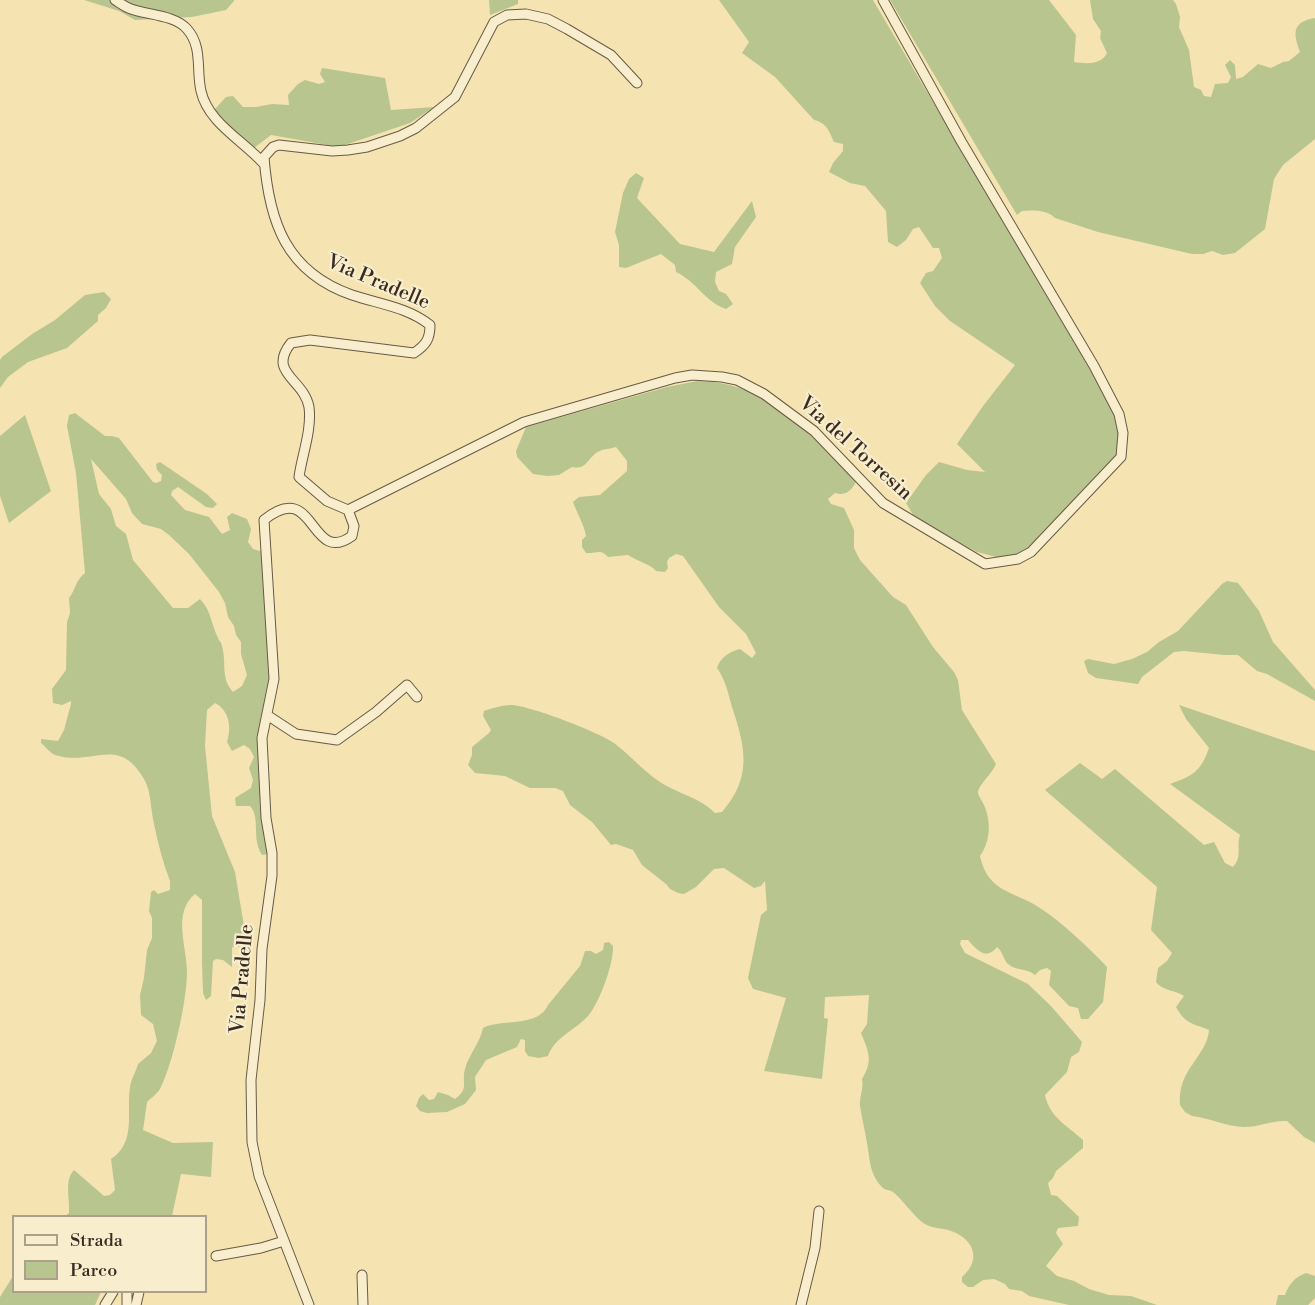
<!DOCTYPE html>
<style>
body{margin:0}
#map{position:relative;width:1315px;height:1305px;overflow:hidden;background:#f5e4b2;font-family:"Libre Bodoni",serif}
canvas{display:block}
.legend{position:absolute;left:12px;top:1215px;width:195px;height:78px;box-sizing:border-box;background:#f8edcd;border:2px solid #aba089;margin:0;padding:8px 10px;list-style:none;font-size:18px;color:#382c22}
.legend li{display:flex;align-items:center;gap:12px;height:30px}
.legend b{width:30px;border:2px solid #aba089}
</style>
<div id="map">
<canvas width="1315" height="1305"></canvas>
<ul class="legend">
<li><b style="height:8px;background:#f8edcd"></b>Strada</li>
<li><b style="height:16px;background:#b8c58f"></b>Parco</li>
</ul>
</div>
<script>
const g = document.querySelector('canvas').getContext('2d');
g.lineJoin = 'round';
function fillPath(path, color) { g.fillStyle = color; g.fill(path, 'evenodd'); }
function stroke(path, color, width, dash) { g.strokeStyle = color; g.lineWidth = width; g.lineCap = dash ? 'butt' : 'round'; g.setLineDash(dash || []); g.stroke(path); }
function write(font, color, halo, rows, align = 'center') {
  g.font = font + ' "Libre Bodoni",serif'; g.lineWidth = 4.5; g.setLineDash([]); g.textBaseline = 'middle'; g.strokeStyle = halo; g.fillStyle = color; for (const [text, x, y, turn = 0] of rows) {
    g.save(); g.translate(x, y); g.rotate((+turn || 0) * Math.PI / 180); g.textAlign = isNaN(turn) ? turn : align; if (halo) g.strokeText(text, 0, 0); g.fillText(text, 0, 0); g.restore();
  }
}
const green = new Path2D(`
 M 84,0 L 234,0 L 234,1 L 226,10 L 192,17 L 135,20 L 119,11 Z
 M 489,0 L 518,0 L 518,4 L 490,15 Z
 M 719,0 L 873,0 L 1104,393 L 1114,413 L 1119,434 L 1118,455 L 1041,539 L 1023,553 L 1000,558 L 977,552 L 915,518 L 906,503 L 926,475 L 939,462 L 967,470 L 985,472 L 957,444 L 983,406 L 1015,365 L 950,321 L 935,306 L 920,283 L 926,273 L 933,271 L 942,258 L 939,248 L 933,248 L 919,227 L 913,229 L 906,240 L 897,247 L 888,242 L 886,211 L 865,186 L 850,183 L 829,172 L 833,163 L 843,151 L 843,144 L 834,142 C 829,131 827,123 814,120 L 775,77 L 742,53 L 749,42 Z
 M 890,0 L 1049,0 L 1076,35 L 1074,62 C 1087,64 1101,65 1107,53 L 1100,38 L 1101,31 L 1093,19 L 1090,0 L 1173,0 L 1176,4 L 1180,17 L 1179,27 L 1189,50 L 1194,87 L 1201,90 L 1204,96 L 1211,97 L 1215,84 L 1228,83 L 1231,77 L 1225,65 L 1230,60 L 1235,65 L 1236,79 L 1243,77 L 1258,64 L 1271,68 L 1283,62 L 1289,61 L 1300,52 C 1293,33 1292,22 1315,18 L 1315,139 L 1283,165 L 1274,179 L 1265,229 L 1235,253 L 1223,255 L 1212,251 L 1203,254 L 1192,254 L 1098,232 L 1055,218 C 1048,210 1032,210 1022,211 L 1017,215 Z
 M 322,68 L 385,78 L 391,110 L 434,107 L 410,123 L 339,147 L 271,135 L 254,148 L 222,122 L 215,109 L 226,97 L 233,96 L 243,107 L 256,107 L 272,104 L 289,105 L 288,95 L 298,84 L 305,80 L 319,84 L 325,82 L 320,74 Z
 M 636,173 L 644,178 L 637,198 L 680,244 L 714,252 L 752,201 L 756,217 L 735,247 L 732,264 L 716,272 L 715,282 L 719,291 L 726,294 L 733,304 L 726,309 C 705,302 696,281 676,272 L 675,265 L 661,254 L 626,268 L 619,267 L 619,245 L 615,232 L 623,193 L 629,179 Z
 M 104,292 L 111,299 L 106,308 L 98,315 L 98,321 L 67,348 L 28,362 L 8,377 L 0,388 L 0,360 L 2,357 L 32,334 L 55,320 L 85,295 Z
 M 697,381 C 765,381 812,433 858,478 C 853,488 848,497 835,493 L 828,499 L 831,504 L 844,508 L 854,530 L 854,548 L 860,560 L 893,597 L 906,605 L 933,647 L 954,672 L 958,680 L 962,710 L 996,764 C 992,774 979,784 978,792 C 978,796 982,800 984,805 C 991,821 991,841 980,856 C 988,893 1013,890 1040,908 C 1063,923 1088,947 1107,967 L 1103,1002 L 1088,1019 L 1081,1019 L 1078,1008 L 1069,1006 L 1049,985 L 1051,971 L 1047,968 L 1040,970 L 1035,975 C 1027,968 1016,971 1008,964 C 1003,959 1003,952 997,947 C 986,961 977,950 968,940 L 961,940 L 960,944 L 965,953 L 1028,984 L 1051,1006 L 1082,1042 L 1079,1052 L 1071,1057 L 1067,1072 L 1045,1095 C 1050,1118 1067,1125 1083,1140 L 1083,1148 L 1056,1171 L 1053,1178 L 1048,1183 L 1051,1195 L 1057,1196 L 1079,1217 L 1078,1226 L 1058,1228 L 1056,1233 L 1063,1244 L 1046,1266 L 1057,1276 L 1074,1281 L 1089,1289 L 1109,1295 L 1131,1296 L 1157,1305 L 1069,1305 L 1029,1296 L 1022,1291 L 1009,1289 L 1005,1284 L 994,1279 L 983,1280 L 973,1287 L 968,1287 L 962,1282 L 962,1277 C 983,1259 973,1237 948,1230 C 940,1228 929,1228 922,1222 C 913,1215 901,1198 893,1192 C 888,1189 885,1191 881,1186 C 869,1172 870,1159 867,1143 C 865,1131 862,1119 860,1106 C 859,1097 864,1089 862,1079 C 874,1060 868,1051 861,1033 L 867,1024 L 869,995 L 825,997 L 824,1018 L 828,1019 L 822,1079 L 764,1071 L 786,998 L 753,989 L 748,978 L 761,915 L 767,910 L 765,881 L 761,886 L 754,888 L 724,868 L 714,869 L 696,887 L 684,894 L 678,893 L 670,889 L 666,884 L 642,865 L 633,850 L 616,844 L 611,845 L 592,822 L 570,805 L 563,791 L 555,788 L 530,788 L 505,776 L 475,773 L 468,765 L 472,755 L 472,747 L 489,733 L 491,730 L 483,716 L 484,711 C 493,708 502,705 511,705 C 528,705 599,732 614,743 C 631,756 645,773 663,784 C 680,794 702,799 715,813 L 722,812 C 752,777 746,749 732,707 C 728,693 726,681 717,668 C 720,658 730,651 740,649 L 752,658 L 756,653 L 746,634 L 719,607 L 683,556 L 676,554 L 669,558 L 667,562 L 668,568 L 665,572 L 656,571 C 651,564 636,561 628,555 L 608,557 C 600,548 597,554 586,553 L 582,547 L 582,540 L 586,536 C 584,525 577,513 573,502 L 579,497 L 600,495 L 627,471 L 627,461 L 616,447 C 610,449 601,449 596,453 C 587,460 586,470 572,467 L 559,475 L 548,476 L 533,474 L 517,457 L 516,451 L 526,427 L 667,387 Z
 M 75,413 L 105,436 L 112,436 L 119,438 L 153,482 L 156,483 L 161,481 L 162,475 L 157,470 L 156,464 L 160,462 L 207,494 L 217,504 L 213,508 L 206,507 L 178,487 L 172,491 L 171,495 L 185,510 L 209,517 L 222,534 L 230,530 L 227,517 L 232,513 L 247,519 L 251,529 L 248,542 L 253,549 L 263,552 L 271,674 L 262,733 L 269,854 L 262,855 C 251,838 261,818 250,806 L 236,806 L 235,798 L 251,788 L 253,780 L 249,768 L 254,757 L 250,749 L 244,745 L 232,751 L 227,742 C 232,727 229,710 215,703 L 207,710 L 205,746 L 212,816 L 235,872 L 245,932 L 239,947 L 235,945 L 232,948 L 232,967 L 223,960 L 216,959 L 213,961 L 211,996 L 206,1000 L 203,993 L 202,962 L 202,900 L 195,894 C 172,913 187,946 187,972 C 187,1000 173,1064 160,1089 C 157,1094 151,1098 147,1102 L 143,1130 L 173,1143 L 213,1142 L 211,1177 L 181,1174 L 172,1216 L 65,1216 L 69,1213 C 70,1199 64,1180 74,1170 L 104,1196 L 110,1195 L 115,1190 L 111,1159 C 137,1142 126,1112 130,1087 C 131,1079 136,1072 138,1064 L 151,1053 L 157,1041 L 153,1024 L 141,1015 L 140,995 L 144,978 L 147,950 L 152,938 L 152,918 L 149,911 L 151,892 L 154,890 L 158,894 L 170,890 L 170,881 C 163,863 158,843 154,824 C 150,808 152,794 144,779 C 118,734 93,767 55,755 C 50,753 45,746 41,743 L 41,739 L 58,741 L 64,730 L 71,704 L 71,701 L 62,705 L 53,703 L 52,689 L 66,670 L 67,622 L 70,613 L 69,598 C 76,589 75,581 85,573 L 76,473 L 67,426 L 69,415 ZM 91,459 L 126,499 L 132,513 L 142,524 L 161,529 L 169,535 L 189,554 L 219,592 L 225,603 L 228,617 L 234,626 L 236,635 L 241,642 L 241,654 L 247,675 L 242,686 L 233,692 C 220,677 227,664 222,646 C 220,638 221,645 218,638 C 211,624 212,612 200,599 L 188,608 L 173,608 L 133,560 L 126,534 L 116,526 L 111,509 L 99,494 Z
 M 25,415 L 51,491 L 9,523 L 0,496 L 0,436 Z
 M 1227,581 L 1238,583 L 1242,588 L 1259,611 L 1273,642 L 1315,690 L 1315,701 L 1267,674 L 1257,671 L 1238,655 L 1224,655 L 1184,651 L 1174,652 L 1142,677 L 1138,684 L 1096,678 L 1088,673 L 1084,661 L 1088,659 L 1114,664 L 1132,659 L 1147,652 L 1159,642 L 1178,631 L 1222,584 Z
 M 1179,705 L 1315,751 L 1315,1143 L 1304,1137 L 1287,1121 C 1272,1120 1259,1127 1244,1127 C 1228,1127 1209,1118 1192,1116 L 1185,1112 L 1180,1105 C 1177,1069 1207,1057 1209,1030 C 1193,1023 1186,1025 1176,1007 L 1184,996 C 1175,990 1163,991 1156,982 L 1158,968 L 1167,961 L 1172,953 L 1151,930 L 1157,887 L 1045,790 L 1080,763 L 1102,779 L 1115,769 L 1204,845 L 1214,842 L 1225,863 L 1233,867 C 1243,856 1236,847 1240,835 L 1170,784 C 1193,776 1201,771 1209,748 L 1186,719 Z
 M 609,942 L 613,946 C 614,963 599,1004 588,1016 C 574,1031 555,1037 548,1056 L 539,1058 L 528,1056 L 525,1051 L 525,1040 L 521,1039 L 517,1047 L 486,1060 L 475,1077 L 476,1090 L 465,1104 L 447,1112 L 427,1113 L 420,1111 L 416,1106 L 419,1098 L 423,1094 L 429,1100 L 434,1099 L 438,1092 L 448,1095 L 455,1099 C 470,1088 461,1083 465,1069 C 469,1054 480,1043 483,1028 C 502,1018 538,1028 548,1005 L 580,966 L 585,951 L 591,951 L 596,954 L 603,950 L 604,943 Z
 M 1306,1273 L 1315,1276 L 1315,1298 L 1308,1305 L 1276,1305 L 1278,1295 L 1285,1295 C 1289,1284 1295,1277 1306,1273 Z
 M 13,1276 L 14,1292 L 101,1292 L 95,1305 L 0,1305 L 0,1297 Z`);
const minor = new Path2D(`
 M 115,0 C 120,3 125,7 131,9 C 147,15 175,15 187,29 C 203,47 196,70 201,91 C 208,123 244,141 264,164
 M 348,510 L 524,422 L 675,378 L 692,375 L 722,377 L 737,380 L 764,394 L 814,431 L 883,503 L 985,564 L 1018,559 L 1031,552 L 1121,457 L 1123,433 L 1119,414 L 1094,366 L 961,141 L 883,0
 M 267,715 L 296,734 L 337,740 L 376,712 L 407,685 L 417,697
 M 216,1256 L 261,1248 L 284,1241
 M 362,1275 L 363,1305
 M 105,1305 L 113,1292
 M 127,1305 L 127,1292
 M 136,1305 L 139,1292
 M 309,1305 L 259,1176 L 252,1142 L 251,1080 L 260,1000 L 262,949 L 272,876 L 272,853 L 266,818 L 262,738 L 274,679 L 264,520 C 316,477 309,567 352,536 L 354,526 L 348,510 L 327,501 L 299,477 C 302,455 312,430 309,407 C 304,379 267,373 291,343 L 310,340 L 414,353 C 426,345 430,339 430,325 C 407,307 379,304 352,295 C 286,272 269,222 264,157 L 273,147 L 279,145 L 332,151 L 348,150 L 367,147 L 400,136 L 416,128 L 455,97 L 494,22 L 507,15 L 526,14 L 548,19 L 567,29 L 611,55 L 637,83
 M 801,1305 L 815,1248 L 819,1211`);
const streetNames = [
 ["Via Pradelle",378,283,23],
 ["Via del Torresin",855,449,42],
 ["Via Pradelle",243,979,-85]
];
fillPath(green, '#b8c58f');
stroke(minor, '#675a46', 11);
stroke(minor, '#f8edcd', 9);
write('20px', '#382c22', '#f8edcd', streetNames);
</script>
